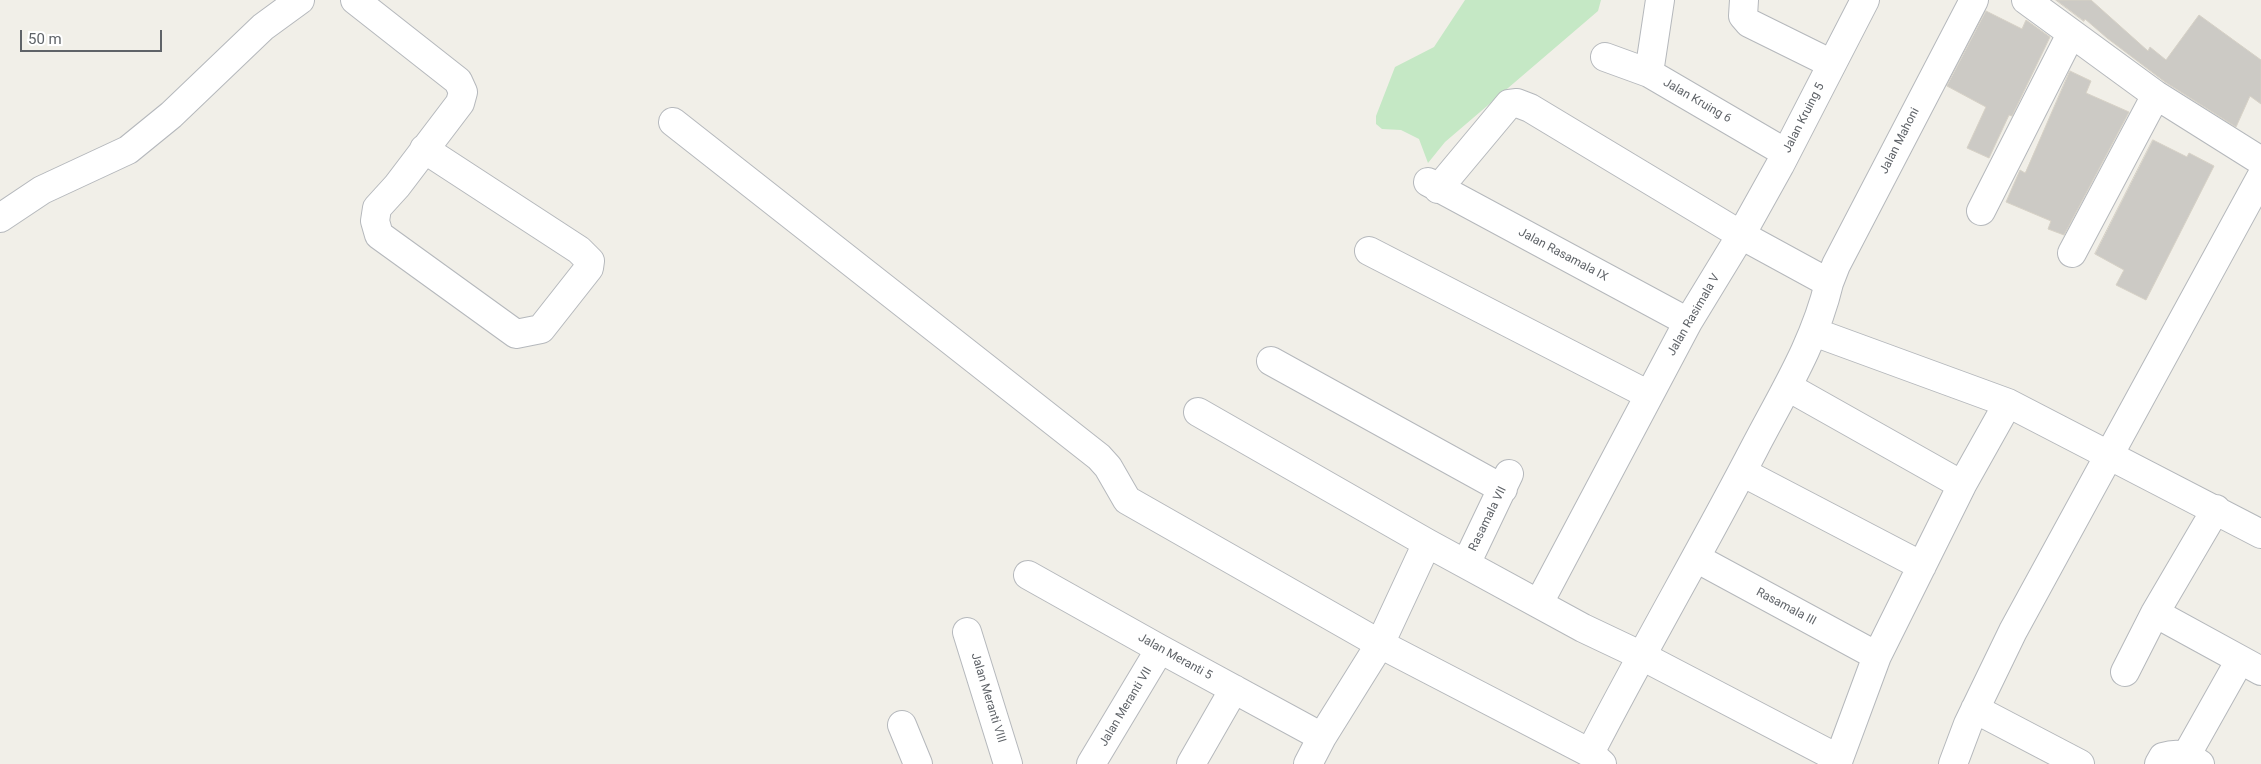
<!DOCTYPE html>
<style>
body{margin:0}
#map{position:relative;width:2261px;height:764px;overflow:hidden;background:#f1efe8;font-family:Roboto,sans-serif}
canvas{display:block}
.scale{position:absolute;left:20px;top:30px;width:142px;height:22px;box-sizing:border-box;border:2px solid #5f6368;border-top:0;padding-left:6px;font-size:15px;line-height:18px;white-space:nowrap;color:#5f6368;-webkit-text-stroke:4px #fff;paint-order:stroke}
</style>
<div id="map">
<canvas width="2261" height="764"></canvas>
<div class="scale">50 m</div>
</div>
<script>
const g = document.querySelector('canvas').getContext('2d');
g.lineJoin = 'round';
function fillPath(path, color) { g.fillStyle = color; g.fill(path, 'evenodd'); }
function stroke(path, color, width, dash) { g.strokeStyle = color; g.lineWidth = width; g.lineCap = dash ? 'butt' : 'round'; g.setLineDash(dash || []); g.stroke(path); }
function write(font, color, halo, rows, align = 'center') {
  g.font = font + ' Roboto,sans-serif'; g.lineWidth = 4; g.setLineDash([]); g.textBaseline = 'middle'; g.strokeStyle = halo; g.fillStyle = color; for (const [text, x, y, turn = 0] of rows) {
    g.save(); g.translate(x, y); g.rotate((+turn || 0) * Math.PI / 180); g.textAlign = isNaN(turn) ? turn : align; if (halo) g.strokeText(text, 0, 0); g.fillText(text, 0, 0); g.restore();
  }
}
const green = new Path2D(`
 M 1465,0 L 1601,0 L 1598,11 L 1445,142 L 1428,163 L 1419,139 L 1401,130 L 1382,129 L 1376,124 L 1376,116 L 1395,67 L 1434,47 Z`);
const building = new Path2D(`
 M 2056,0 L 2091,0 L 2148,51 L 2150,47 L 2166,60 L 2199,15 L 2261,60 L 2261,104 L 2250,96 L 2236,127 L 2165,82 L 2107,38 L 2085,19 L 2084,21 Z
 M 1986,11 L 2022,29 L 2026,20 L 2050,37 L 2012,116 L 2009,115 L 1989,158 L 1967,148 L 1986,107 L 1947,86 Z
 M 2070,71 L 2091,81 L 2086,93 L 2129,112 L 2064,235 L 2048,229 L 2051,221 L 2006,202 L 2020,170 L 2025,173 Z
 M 2153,140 L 2187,157 L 2189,153 L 2214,166 L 2146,300 L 2116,285 L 2124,270 L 2095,254 Z`);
const minor = new Path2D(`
 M 355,0 L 458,81 L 463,92 L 460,103 L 397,186 L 377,208 L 375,221 L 379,235 L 516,334 L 541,329 L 589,268 L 590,261 L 579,250 L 424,149
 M 1744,0 L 1743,16 L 1749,23 L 1832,64
 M 2026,0 L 2156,95 L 2261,161
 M 1605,57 L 1649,73 L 1786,153
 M 1649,73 L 1660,0
 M 673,122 L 1099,457 L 1108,467 L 1127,500 L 1380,644 L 1427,543
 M 1428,182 L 1688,322
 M 1438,189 L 1509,104 L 1517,103 L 1530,108 L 1741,235 L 1829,283 C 1815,343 1782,395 1754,449 C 1701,551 1643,650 1590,753
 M 1981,211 L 2071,34
 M 0,218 L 42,190 L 128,150 L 171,115 L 263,27 L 300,0
 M 1369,251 L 1649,395
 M 2072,253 L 2156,95
 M 1829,283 L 1836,265 L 1974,0
 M 1814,332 L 2008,403 L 2261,534
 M 1271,361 L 1503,489
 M 1788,387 L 1962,485
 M 1198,412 L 1427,543 L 1583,628 L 1640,655 L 1839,759
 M 1742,472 L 1922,566
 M 1696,558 L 1877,656
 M 1466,564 L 1509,474
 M 1028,575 L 1160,649 L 1322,737
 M 1539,603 L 1688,322 L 1741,235 L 1780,165 L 1865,0
 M 2155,613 L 2261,671
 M 967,632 L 1008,764
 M 2125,672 L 2155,613 L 2216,509
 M 1975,709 L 2080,764
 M 902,725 L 918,764
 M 2186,756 L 2240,660
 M 1091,764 L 1160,649
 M 1191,764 L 1234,689
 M 1308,764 L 1322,737 L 1380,644 L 1590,753 L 1602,764
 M 1837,764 L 1877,656 L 1962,485 L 2008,403
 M 1953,764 L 1968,724 L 2013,631 L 2261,177
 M 2159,764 L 2163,757 C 2180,752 2185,756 2200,764`);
const streetNames = [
 ["Jalan Kruing 6",1697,101,30],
 ["Jalan Kruing 5",1804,118,-63],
 ["Jalan Mahoni",1900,141,-63],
 ["Jalan Rasamala IX",1563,255,28],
 ["Jalan Rasimala V",1694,315,-60],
 ["Rasamala VII",1488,519,-64],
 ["Rasamala III",1786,607,28],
 ["Jalan Meranti 5",1175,657,29],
 ["Jalan Meranti VIII",988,698,73],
 ["Jalan Meranti VII",1126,707,-59]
];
fillPath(green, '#c5e8c5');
fillPath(building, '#cccac5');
stroke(building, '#d6d1c6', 1);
stroke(minor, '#b5b8bc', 30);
stroke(minor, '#fff', 28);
write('12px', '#5f6368', '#fff', streetNames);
</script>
